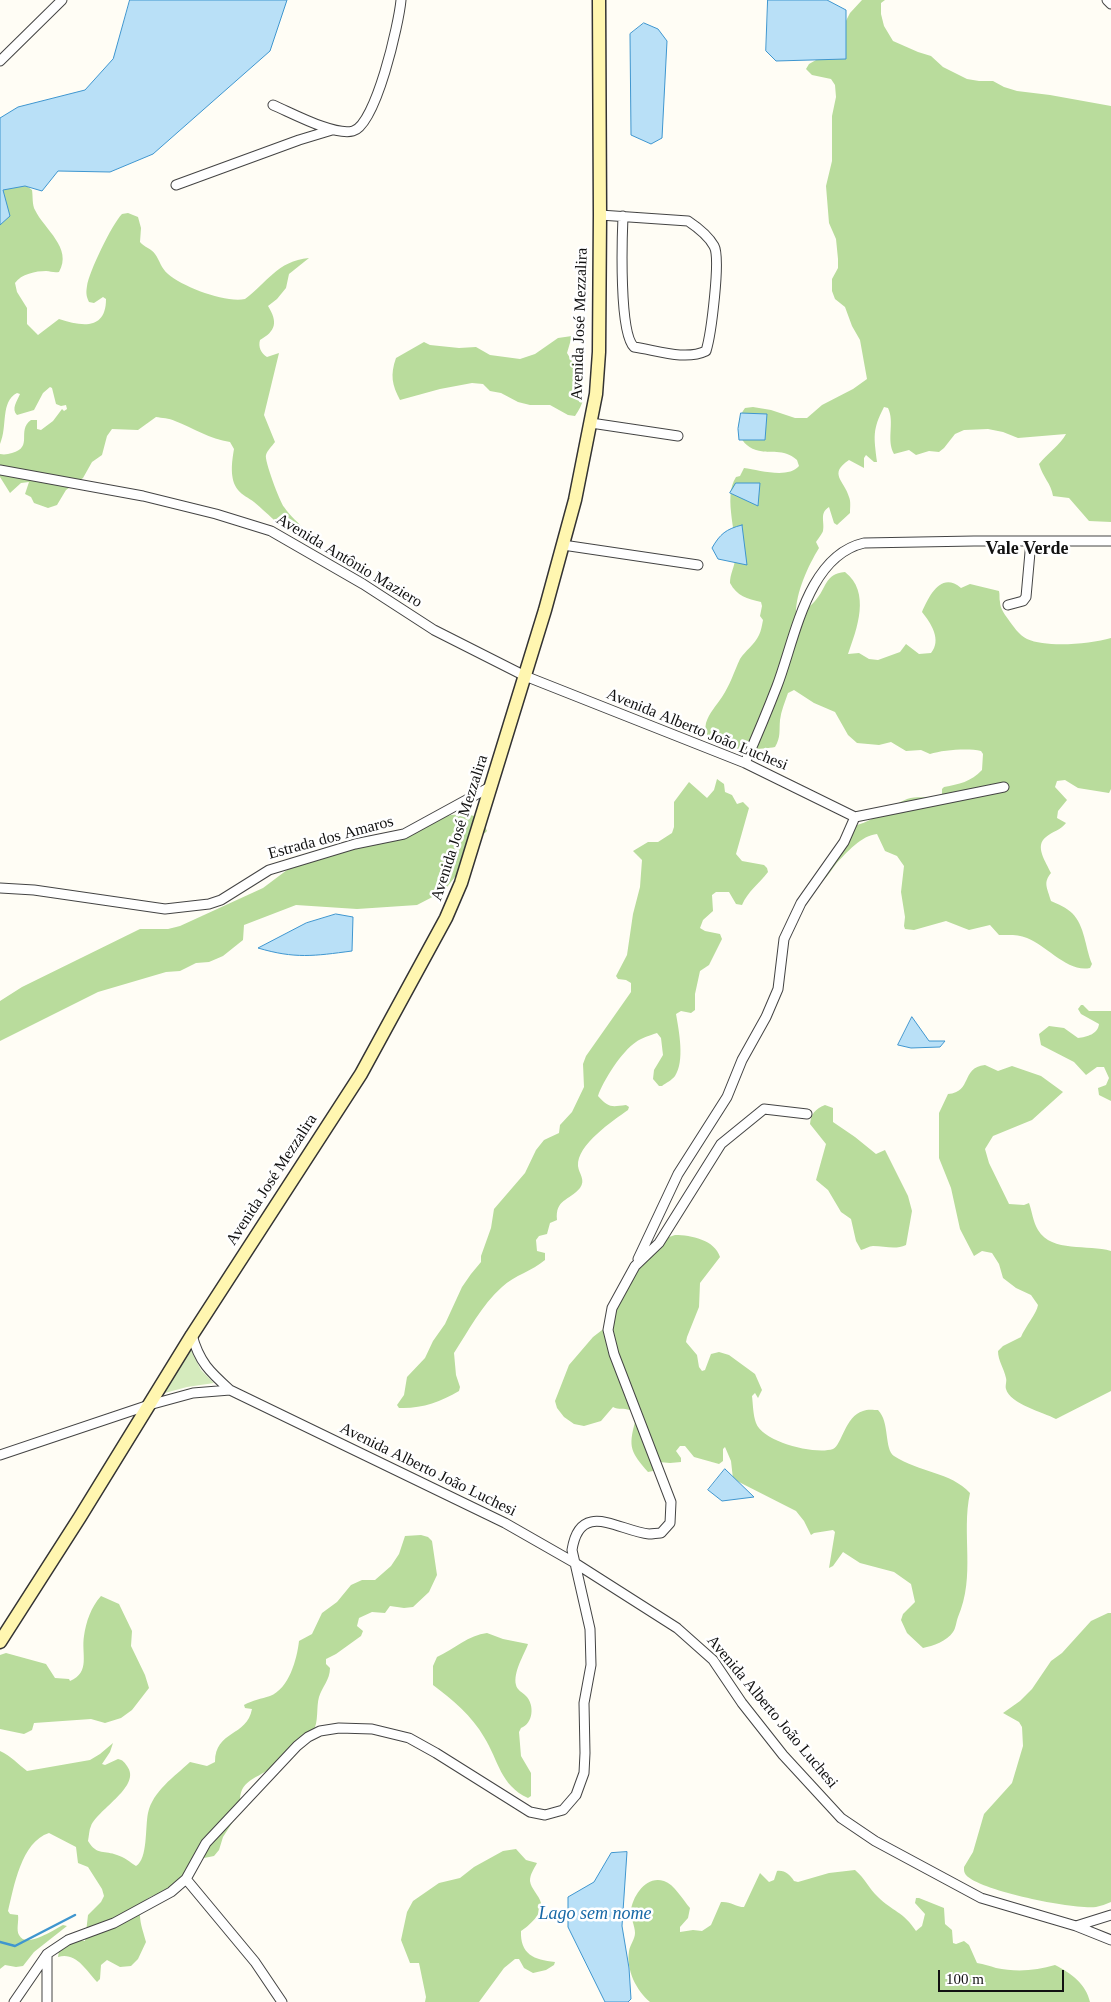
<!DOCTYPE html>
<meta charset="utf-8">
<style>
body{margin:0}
#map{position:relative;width:1111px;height:2002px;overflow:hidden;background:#fffdf5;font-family:"Times New Roman",serif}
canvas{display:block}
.scale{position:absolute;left:938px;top:1970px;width:126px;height:22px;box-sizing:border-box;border:2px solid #111;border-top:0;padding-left:6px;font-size:15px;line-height:18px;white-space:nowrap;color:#111;-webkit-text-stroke:4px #fff;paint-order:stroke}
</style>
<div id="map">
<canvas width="1111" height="2002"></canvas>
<div class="scale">100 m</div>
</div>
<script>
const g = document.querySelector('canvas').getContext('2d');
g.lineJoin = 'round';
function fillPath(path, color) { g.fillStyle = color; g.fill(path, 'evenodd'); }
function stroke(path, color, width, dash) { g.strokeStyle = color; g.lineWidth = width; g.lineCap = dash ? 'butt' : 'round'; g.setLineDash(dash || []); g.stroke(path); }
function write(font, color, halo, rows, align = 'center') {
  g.font = font + ' "Times New Roman",serif'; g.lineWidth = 5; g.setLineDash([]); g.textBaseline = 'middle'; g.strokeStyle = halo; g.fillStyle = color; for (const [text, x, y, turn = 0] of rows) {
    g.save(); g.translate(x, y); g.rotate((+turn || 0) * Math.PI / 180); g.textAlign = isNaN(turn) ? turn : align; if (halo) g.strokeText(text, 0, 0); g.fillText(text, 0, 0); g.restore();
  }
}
const green = new Path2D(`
 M 191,1350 L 201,1370 L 214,1383 L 187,1387 L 161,1394 Z`);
const forest = new Path2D(`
 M 862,0 L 885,0 L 881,3 L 881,14 L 884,26 L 893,41 L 918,52 L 931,56 L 943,67 L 967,79 L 979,81 L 993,81 L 1004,87 L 1017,91 L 1050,95 L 1111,106 L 1111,522 L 1089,521 L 1069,498 L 1053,496 C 1051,483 1043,478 1039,464 C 1047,454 1061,444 1066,434 L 1018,438 L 1003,432 L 988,429 L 964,430 L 955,434 L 944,448 L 939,452 L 929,451 L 916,455 L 909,450 L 894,454 C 886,440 895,422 888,408 L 884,407 C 872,430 874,437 877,462 L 874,462 L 866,455 L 864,458 L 864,468 L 849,460 C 828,474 844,480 849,497 C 851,501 850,508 850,513 L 837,525 L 834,523 L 829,507 C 819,513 825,522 823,531 C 822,534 818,539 816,542 L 819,548 C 808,566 796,592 796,613 L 800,617 L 806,617 L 803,611 C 807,608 812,605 815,601 C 827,588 824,574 845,572 C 871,592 857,629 848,654 L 859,653 L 869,659 L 878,660 L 900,652 L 906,644 L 919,654 L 931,653 C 942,640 931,623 922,612 C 929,596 941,571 961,588 L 970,584 L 999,591 C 1000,595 999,598 1000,602 C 1000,608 1005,615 1008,619 C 1013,626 1019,635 1027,639 C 1047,648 1090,644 1111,638 L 1111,789 L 1109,793 L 1078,788 L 1065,780 L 1057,781 L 1055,787 L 1067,800 L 1058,811 L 1057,818 L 1066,823 C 1061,830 1053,831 1046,837 C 1034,846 1046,862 1051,873 C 1043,883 1047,887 1051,901 C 1058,904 1067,908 1072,913 C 1085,926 1085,947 1092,964 L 1090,968 C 1068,973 1046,945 1027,938 C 1018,934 1008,935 999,935 L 990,925 L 969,930 L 946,921 L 914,930 L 905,929 L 904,926 L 905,917 L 901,892 L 904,866 L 897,856 L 885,851 L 877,834 C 862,835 846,853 836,864 C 830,872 824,882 815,887 L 857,825 C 876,820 889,806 907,799 C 919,795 930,800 942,794 L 942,789 L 944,787 C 959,784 971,782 982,770 L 983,754 L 981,751 C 968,748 943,750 930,754 L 921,750 L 906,751 L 891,742 L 879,745 L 857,743 L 848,735 L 835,712 L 814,703 L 794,690 L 788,693 C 785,702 781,711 780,720 C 779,731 781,737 775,747 C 758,750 699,755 706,723 C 709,713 716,706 722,697 C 730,685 734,672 740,659 C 745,651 755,644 759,635 C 761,631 762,625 763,620 L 760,616 L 762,606 L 761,602 C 747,599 737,596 730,583 C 730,574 734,568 735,560 C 739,538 722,498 736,477 L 740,476 L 744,468 C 759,470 788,479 799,466 L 797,460 C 782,447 772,455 756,450 C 737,444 734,422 745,408 L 753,407 L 771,410 L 795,418 L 807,418 L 822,405 L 853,389 L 867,379 L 860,340 L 852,326 L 845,307 L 835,299 L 832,291 L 832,279 L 838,268 L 838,259 L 836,239 L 829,223 L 826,186 L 832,161 L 832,116 L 836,97 L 835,85 L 831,79 L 812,75 L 806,69 L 809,64 L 830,52 L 850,13 Z
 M 24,184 L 32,190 C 33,196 32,205 35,210 C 44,229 73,248 59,272 C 53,273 51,271 46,271 C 36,271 21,274 15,283 L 17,292 L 27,308 L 27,324 L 38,335 L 59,319 C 81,326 106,331 106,299 L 103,297 L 94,303 L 89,302 C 86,296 86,292 87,286 C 89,272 112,224 122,214 L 128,213 L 138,217 L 141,228 L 140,242 C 144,247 152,249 155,254 C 160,261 161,268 168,274 C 183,287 225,303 245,299 C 267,283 277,261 309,258 L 289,274 L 286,288 L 277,299 L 268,306 C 278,322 276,331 260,340 C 258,347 261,353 267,357 L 279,353 L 264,415 L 275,442 C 272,446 267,451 266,455 C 264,460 280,502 284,507 C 290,516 299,523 306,531 L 307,534 L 304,537 C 283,532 270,515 254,502 C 249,498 242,495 238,490 C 229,479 232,461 234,449 L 230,442 C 210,439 193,428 175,421 C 169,418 162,418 156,417 L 138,430 L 112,429 L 107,436 L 102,455 L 92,462 L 83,478 L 66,490 L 57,505 L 48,508 L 34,503 L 31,497 L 25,494 L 29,482 L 21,483 L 10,493 L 0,477 L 0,454 C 5,455 8,454 12,453 C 34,447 16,431 31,420 L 37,420 L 37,429 L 41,430 L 53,421 L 62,409 L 64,411 L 67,409 L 66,405 L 61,406 L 56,404 L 52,388 L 50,387 L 43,393 L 34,410 L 17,415 C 11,409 17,401 20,394 L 17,393 C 0,402 8,426 0,444 L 0,193 L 1,190 Z
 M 572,336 L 567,353 C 580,375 593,392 575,416 L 568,415 L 550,405 L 530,405 L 518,402 L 501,393 L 490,391 L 483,384 L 472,383 L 440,389 L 400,400 C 392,385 390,375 396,358 L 424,342 L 430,345 L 459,348 L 476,347 L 490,355 L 520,359 L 535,354 L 558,338 Z
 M 717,779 L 724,784 L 725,792 L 732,795 L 737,804 L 743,802 L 749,808 L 736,854 L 742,861 L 764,865 L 767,868 L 768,872 C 759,884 748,891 742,905 L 736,904 L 729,892 L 716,892 L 712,895 L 713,911 L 703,920 L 700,928 L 705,931 L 720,934 L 722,939 L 709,965 L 700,971 L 695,994 L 695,1010 L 691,1013 L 681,1011 L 676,1014 C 679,1031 685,1061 675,1076 C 672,1080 666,1083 662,1086 L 659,1086 L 653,1079 L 654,1070 L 663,1055 L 661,1038 L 657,1033 C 651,1035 641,1038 636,1042 C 622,1051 603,1081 598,1096 C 609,1108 611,1107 626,1105 L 629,1107 L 628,1110 C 614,1120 576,1145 578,1166 C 579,1174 586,1180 580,1188 C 569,1201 555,1199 557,1220 L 550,1223 L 547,1234 L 539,1236 L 536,1240 L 537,1251 L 545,1253 L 545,1260 C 532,1271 515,1275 502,1287 C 481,1306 469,1330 454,1353 L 456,1375 L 460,1387 L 459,1391 C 440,1402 421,1409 399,1408 L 397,1405 L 404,1395 L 407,1377 L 425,1358 L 433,1341 L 445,1324 L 462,1287 L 471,1274 L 481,1262 L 481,1256 L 491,1228 L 494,1209 L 525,1173 L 536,1150 L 544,1140 L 559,1133 L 560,1125 L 572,1112 L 584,1087 L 583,1064 L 586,1056 L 631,992 L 631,983 L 626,980 L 618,979 L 616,976 L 627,955 L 633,914 L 640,887 L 642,860 L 633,851 L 648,842 L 658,842 L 672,833 L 674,827 L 674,802 L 689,782 L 707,798 L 714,790 Z
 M 464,814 L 480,817 L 487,831 L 475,842 L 461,869 L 444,891 L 417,905 L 357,909 L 296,905 L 244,925 L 243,940 L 223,956 L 209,962 L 196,963 L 180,971 L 166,972 L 98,992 L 0,1041 L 0,1001 L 22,987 L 140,929 L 168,929 L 180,926 L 263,888 L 287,870 L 328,850 L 396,840 L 436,819 L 451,815 Z
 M 1081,1005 L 1083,1005 L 1089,1011 L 1111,1011 L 1111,1101 L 1099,1095 L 1098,1088 L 1106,1085 L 1109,1078 L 1104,1067 L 1097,1067 L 1086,1075 L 1074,1062 L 1041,1045 L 1039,1034 L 1049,1026 L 1064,1028 L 1078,1038 C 1087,1037 1098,1034 1099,1024 L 1081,1014 L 1078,1009 Z
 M 985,1065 L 998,1071 L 1012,1066 L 1041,1076 L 1063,1092 L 1032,1120 L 993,1136 L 985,1149 L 989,1163 L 1009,1204 L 1024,1205 L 1029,1203 C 1032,1211 1033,1222 1038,1230 C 1052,1253 1088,1244 1111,1251 L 1111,1391 L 1056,1419 C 1043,1412 1010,1404 1006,1389 C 1005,1386 1007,1381 1006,1378 C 1004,1368 998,1361 998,1351 L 1003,1346 L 1021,1337 C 1025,1327 1037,1313 1038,1305 L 1031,1295 L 1016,1288 L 1003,1278 L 999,1264 L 992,1253 L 982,1251 L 974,1256 L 960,1229 L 951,1188 L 939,1158 L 939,1113 L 948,1094 C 973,1092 960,1068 985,1065 Z
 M 825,1105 L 833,1108 L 833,1122 L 855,1137 L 876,1154 L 885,1150 L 908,1196 L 912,1211 L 906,1245 C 895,1250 885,1246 873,1246 C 869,1246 865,1249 861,1250 L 856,1241 L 851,1219 L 841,1212 L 828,1190 L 816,1180 L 826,1144 L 810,1124 C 811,1114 815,1109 825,1105 Z
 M 675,1235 C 691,1235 715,1240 720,1257 L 700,1283 L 699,1307 L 687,1337 L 686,1342 L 697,1355 L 699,1367 L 702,1371 L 705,1370 L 711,1354 L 719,1352 L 729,1355 L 755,1374 L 762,1390 L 758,1398 L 755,1393 L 752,1396 C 753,1404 753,1415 756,1423 C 763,1442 815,1455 833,1449 C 842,1445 845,1416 863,1411 C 867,1409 874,1410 878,1410 C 890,1422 884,1449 894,1456 C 918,1472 951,1472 970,1493 C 961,1534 976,1576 958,1617 C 956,1622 956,1628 953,1632 C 947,1641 933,1646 923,1648 L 907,1633 L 901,1620 L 903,1614 L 915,1602 L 911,1584 L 894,1572 L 860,1563 L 843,1552 L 833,1566 L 829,1568 L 835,1532 L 833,1530 L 814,1533 L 811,1535 L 804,1521 L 796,1511 L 733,1479 L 731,1461 L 725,1447 L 723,1449 L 723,1461 L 719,1464 L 694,1457 L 685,1446 L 680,1446 L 676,1451 L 681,1458 L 681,1462 L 670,1463 L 659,1462 L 653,1471 L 648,1472 C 631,1452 628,1448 635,1422 C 637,1415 639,1409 638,1402 L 630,1410 C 623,1408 619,1410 613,1407 L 601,1421 L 584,1426 L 574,1424 L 564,1417 L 557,1408 L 555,1401 L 569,1365 L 593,1337 L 606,1327 L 642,1257 L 666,1238 Z
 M 421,1535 L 428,1537 L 432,1541 L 437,1575 L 429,1592 L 413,1607 L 404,1608 L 390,1606 L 385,1613 L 372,1612 L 359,1618 L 357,1626 L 363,1631 L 361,1636 L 336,1654 L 326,1659 L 326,1664 L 330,1668 C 330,1680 322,1687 319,1697 C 316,1707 319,1723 313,1731 C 307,1739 281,1761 272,1767 C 254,1781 236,1780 241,1809 L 223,1837 L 219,1850 L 214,1856 L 199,1859 L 179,1890 C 164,1892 139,1894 140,1915 C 140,1924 144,1934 146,1942 L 138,1959 L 131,1966 L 120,1967 L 107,1960 L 101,1965 L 100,1979 L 97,1982 C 85,1969 76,1952 58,1957 L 59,1951 L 75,1939 L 85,1941 L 88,1915 L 101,1902 L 104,1896 L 102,1889 L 88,1867 L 78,1863 L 76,1847 L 49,1833 C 21,1842 14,1887 8,1911 L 10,1914 L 18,1915 C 19,1921 16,1930 19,1935 C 26,1949 53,1930 63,1925 L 67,1926 L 34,1952 L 23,1966 L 16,1967 L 5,1965 L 0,1969 L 0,1751 C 11,1756 18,1764 27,1771 L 90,1760 L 100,1754 L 113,1743 L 110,1752 L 102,1764 L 105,1765 L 118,1759 C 123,1760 124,1762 127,1766 C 142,1786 99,1808 91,1826 C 89,1830 89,1836 88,1841 C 97,1856 105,1850 117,1855 C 124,1857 130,1862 136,1866 C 148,1859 145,1827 148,1813 C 153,1791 174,1777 190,1762 L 207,1766 L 215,1762 C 215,1730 247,1737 252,1709 L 245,1708 L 244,1705 C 253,1700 261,1699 270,1696 C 289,1689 297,1659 299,1641 L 312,1634 L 322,1613 L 337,1602 L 351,1585 L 362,1580 L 375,1580 L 391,1566 L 399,1554 L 405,1536 Z
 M 101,1596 L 119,1604 L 132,1631 L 131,1646 L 145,1675 L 149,1688 L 132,1710 L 121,1718 L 105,1723 L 91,1719 L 34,1723 L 32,1730 L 24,1734 L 0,1729 L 0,1655 L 6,1653 L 46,1664 L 55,1678 L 69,1679 L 70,1681 C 91,1672 81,1654 84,1636 C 86,1622 91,1607 101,1596 Z
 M 1108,1613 L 1111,1613 L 1111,1902 C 1106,1904 1101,1906 1096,1907 C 1075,1910 980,1891 966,1875 C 964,1872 964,1871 964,1867 L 973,1852 L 984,1814 L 1012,1783 L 1023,1746 L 1022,1727 L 1019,1722 L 1003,1713 L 1020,1701 L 1032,1689 L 1051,1661 L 1062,1653 L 1091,1621 Z
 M 487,1633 L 503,1639 L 528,1644 C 524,1655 513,1672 516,1685 C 517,1690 522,1692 526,1696 C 535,1705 533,1724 521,1728 L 519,1732 L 521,1756 L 531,1773 L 531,1796 L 528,1798 C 500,1785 499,1761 484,1737 C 472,1716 453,1700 433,1685 L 433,1666 L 437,1657 C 454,1649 469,1635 487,1633 Z
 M 516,1849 L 526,1860 L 537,1863 C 534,1869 530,1874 530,1881 C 531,1889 539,1895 541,1903 C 543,1913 529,1926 521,1931 C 520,1954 534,1960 555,1962 L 554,1965 L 546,1970 L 533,1973 L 524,1968 L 519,1959 L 515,1959 L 504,1968 L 479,2002 L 425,2002 L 426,1997 L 419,1963 L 410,1963 L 401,1940 L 407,1912 L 413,1901 L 439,1883 L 460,1878 L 474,1867 L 503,1851 Z
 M 855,1870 C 865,1878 869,1889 878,1897 C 892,1911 904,1912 916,1931 L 922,1926 L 925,1914 L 915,1903 L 916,1898 L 919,1898 L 944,1908 L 945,1924 L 952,1930 L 953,1943 L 956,1944 L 964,1941 L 969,1945 L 977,1963 C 984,1964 990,1966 996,1968 C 1015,1972 1036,1971 1055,1965 C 1071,1973 1086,1984 1090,2002 L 650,2002 C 636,1990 626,1970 629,1951 C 630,1945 635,1939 635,1933 C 635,1925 630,1918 631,1910 C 633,1896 646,1875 664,1881 C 674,1884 683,1900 690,1908 L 688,1918 L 680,1927 L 680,1932 L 693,1930 L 702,1931 L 711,1925 L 721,1902 C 730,1901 736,1907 744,1907 L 760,1873 L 769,1882 L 774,1880 L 777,1871 C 785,1870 790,1875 794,1881 L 798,1882 L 829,1873 Z`);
const water = new Path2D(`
 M 130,0 L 287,0 L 270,51 L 153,154 L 110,172 L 58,171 L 42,191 L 25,186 L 3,190 L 10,216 L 0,225 L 0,118 L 18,107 L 85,90 L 113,59 Z
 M 768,0 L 827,0 L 846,10 L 846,59 L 776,61 L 766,51 Z
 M 644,23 L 658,29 L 667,41 L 662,138 L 651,144 L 631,135 L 630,34 Z
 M 741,413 L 767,414 L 765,440 L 739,440 L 738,429 Z
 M 736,483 L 760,483 L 758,506 L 730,493 Z
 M 742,525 L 747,565 L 718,559 L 712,548 C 720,534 726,529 742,525 Z
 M 336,914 L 353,917 L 352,951 C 314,956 295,959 258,948 L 306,923 Z
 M 912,1017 L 929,1041 L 945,1041 L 940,1047 L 911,1048 L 898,1045 Z
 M 725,1469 L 754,1497 L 722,1501 L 708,1490 Z
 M 627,1852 L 622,1926 L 629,1968 L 631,1999 L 628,2002 L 605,2002 L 568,1927 L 568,1897 L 594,1882 L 611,1853 Z`);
const stream = new Path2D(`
 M 0,1942 L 15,1946 L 75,1915`);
const minor = new Path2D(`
 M 1107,0 L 1111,4
 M 0,61 L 62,0
 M 273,105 C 292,113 334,136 353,131 C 376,125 399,23 401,0
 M 176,185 L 299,140 L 332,130
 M 600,215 L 688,221 C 697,227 709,237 714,246 C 721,258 711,335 706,351 C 685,361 656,350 634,347 C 619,333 622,239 623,216
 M 591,423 L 678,436
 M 0,470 L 143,496 L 216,514 L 271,531 L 363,584 L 434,630 L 525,676 L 745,763 L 855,817
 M 563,545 L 698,565
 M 1008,605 L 1023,601 L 1026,597 L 1031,541
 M 745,763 C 756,738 767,712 777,686 C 795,639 807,556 864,543 L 974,541 L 1111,541
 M 855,817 L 1004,787
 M 0,888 L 34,890 L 165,909 L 209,904 L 221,900 L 269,870 L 355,844 L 404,834 L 490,787
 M 638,1259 L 678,1174 L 727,1097 L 742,1060 L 766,1017 L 778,989 L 784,939 L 801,903 L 844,842 L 855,817
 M 192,1335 C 199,1362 210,1372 230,1390 L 505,1523 L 575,1563 L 677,1628 L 713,1660 L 742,1703 L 783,1755 L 841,1818 L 875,1841 L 981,1898 L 1076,1926 L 1111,1915
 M 0,1455 L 149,1405 L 193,1393 L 230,1390
 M 186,1879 L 255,1962 L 282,2002
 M 1076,1926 L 1111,1940
 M 14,2002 L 47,1954 L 68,1940 L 114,1923 L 171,1892 L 186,1879 L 206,1843 L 297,1746 L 308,1737 L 320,1731 L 339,1728 L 372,1729 L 409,1738 L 436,1753 L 530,1812 L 545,1815 L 563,1810 L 576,1795 L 584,1773 L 585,1753 L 584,1703 L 591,1665 L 590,1629 L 572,1550 C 580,1499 619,1531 649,1534 C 653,1534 657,1533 661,1533 L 670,1523 L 671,1502 L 614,1354 L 608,1330 L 612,1308 L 635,1266 L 659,1243 L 721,1144 L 764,1109 L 807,1114
 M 47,2002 L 47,1954`);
const secondary = new Path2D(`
 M 0,1642 L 80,1517 L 192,1335 L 361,1074 L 446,918 L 461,883 L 545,610 L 575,500 L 596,394 L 599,352 L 600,215 L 599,0`);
const streetNames = [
 ["Avenida José Mezzalira",580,324,-88],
 ["Avenida Antônio Maziero",349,561,31],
 ["Avenida Alberto João Luchesi",697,730,22],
 ["Avenida José Mezzalira",460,828,-72],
 ["Estrada dos Amaros",331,838,-15],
 ["Avenida José Mezzalira",272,1180,-57],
 ["Avenida Alberto João Luchesi",428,1470,26],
 ["Avenida Alberto João Luchesi",772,1712,50]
];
const neighbourhoodNames = [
 ["Vale Verde",1027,549]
];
const waterNames = [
 ["Lago sem nome",595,1914]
];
fillPath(green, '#d5ebbd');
fillPath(forest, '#b9dc9c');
fillPath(water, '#b9e0f7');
stroke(water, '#3f96cf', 1);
stroke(stream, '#3f96cf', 2.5);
stroke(minor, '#444', 11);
stroke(secondary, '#333', 15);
stroke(minor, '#fff', 9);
stroke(secondary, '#fff6b0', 12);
write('16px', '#111', '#fff', streetNames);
write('bold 18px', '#111', '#fff', neighbourhoodNames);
write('italic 18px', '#1768a6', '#fff', waterNames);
</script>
